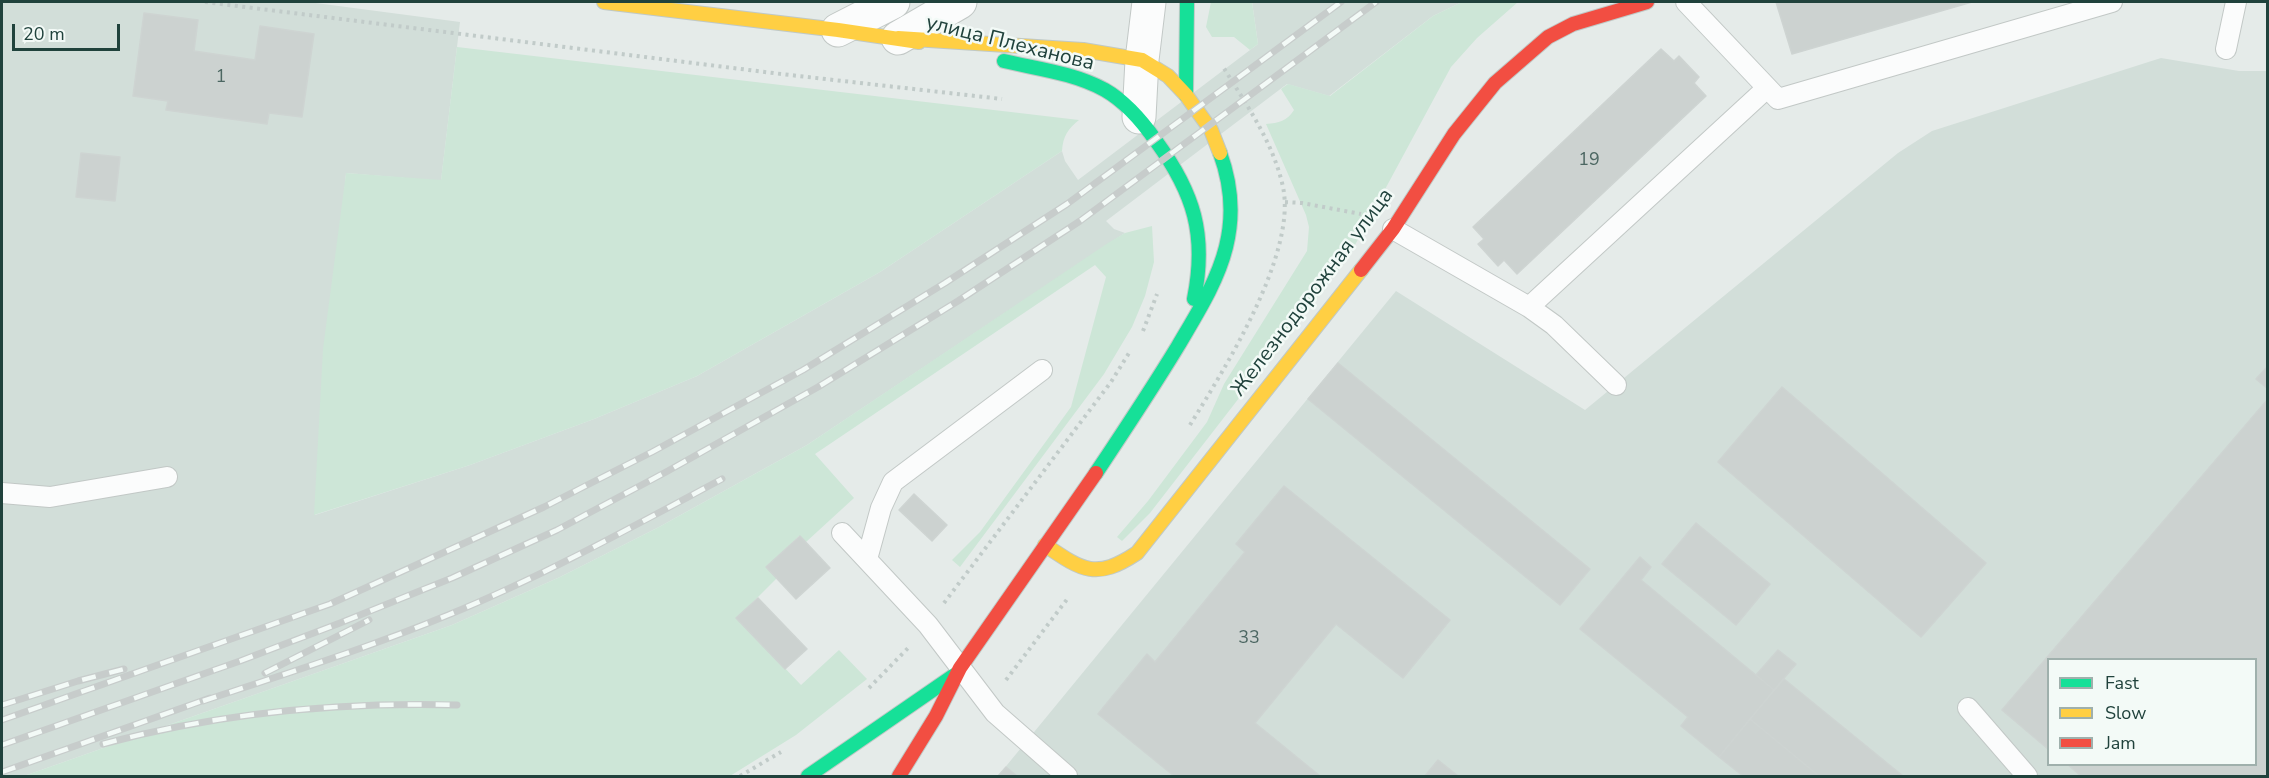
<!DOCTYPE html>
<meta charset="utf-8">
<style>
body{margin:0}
#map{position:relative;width:2269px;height:778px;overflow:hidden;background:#e5ebe9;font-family:"Nunito Sans",sans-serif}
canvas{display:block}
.frame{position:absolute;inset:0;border:3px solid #20423c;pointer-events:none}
.legend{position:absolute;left:2047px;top:658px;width:210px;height:108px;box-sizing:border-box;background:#f3faf7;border:2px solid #9fb0ac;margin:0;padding:8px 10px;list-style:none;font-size:18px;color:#20423c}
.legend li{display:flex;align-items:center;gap:12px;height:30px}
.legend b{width:30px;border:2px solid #9fb0ac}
.scale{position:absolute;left:12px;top:24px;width:108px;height:27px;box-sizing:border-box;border:3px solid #20423c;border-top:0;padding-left:8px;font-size:18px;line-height:21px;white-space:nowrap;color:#20423c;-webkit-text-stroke:4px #f3faf7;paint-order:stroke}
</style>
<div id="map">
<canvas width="2269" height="778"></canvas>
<div class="frame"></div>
<ul class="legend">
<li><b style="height:8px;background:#16e098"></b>Fast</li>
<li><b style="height:8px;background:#ffcf43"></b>Slow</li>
<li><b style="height:8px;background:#f24e42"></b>Jam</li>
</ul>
<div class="scale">20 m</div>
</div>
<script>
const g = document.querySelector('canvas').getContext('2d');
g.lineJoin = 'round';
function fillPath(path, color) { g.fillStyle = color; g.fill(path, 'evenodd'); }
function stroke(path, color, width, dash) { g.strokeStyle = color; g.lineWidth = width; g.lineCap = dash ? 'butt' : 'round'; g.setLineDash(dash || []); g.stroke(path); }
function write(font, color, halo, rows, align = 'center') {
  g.font = font + ' "Nunito Sans",sans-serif'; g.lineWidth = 5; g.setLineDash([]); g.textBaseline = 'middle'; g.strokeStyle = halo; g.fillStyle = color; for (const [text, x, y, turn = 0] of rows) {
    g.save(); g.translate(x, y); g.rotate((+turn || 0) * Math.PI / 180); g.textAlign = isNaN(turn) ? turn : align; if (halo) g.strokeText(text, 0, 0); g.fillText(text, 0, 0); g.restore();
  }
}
const built = new Path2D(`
 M 2,2 L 308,2 L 460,22 L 441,181 L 346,173 L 315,515 L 470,465 L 594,419 L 697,376 L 880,272 L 1062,151 L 1065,161 L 1078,180 L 1258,44 L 1252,2 L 1462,2 L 1433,16 L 1329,96 L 1287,84 L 1106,221 L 1114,229 L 1125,233 L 807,445 L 659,527 L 560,577 L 452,625 L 24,776 L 2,776 Z
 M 2161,58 L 2239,71 L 2267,71 L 2267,776 L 998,776 L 1396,291 L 1585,410 L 1898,153 L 1932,131 ZM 2048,660 L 2256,660 L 2256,764 L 2048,764 Z`);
const green = new Path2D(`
 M 1211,2 L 1252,2 L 1258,44 L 1250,50 L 1234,37 L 1212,37 L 1206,27 Z
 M 1462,2 L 1518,2 L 1477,38 L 1451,67 L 1349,256 L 1150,513 L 1122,541 L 1117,537 L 1148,501 L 1207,422 L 1224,384 L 1307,251 L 1309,227 L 1306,215 L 1266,124 C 1279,123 1287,121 1294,110 L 1281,89 L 1288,84 L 1330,96 L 1433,16 Z
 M 457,47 L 1079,120 C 1068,129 1063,136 1062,151 L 880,272 L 697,376 L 594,419 L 470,465 L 314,515 L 323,349 L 346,173 L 441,180 Z
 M 1152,226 L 1154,262 L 1145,296 L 1132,327 L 1104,374 L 960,567 L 952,560 L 980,532 L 1071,407 L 1106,277 L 1095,265 L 815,454 L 854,498 L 806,542 L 799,536 L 767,567 L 777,578 L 737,618 L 801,685 L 839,650 L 867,679 L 796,735 L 730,776 L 24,776 L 452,625 L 560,577 L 659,527 L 807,445 L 1108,243 L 1125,233 Z`);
const building = new Path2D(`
 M 1776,2 L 1972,2 L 1792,54 Z
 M 144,13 L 198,20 L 194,51 L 255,60 L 260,26 L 314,34 L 302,117 L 269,113 L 267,124 L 166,110 L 168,101 L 133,96 Z
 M 1661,49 L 1674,61 L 1679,56 L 1699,77 L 1694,83 L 1706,96 L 1517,274 L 1504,260 L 1498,266 L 1478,244 L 1484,239 L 1473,227 Z
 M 81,153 L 120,157 L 115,201 L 76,197 Z
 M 1338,363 L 1590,569 L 1560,605 L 1308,399 Z
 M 2268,366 L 2268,389 L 2256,379 Z
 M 1782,387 L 1986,563 L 1921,637 L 1718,462 Z
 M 2268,399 L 2268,776 L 2081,776 L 2067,764 L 2256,764 L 2256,660 L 2048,660 L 2048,749 L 2002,710 Z
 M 1284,486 L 1450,620 L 1403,678 L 1336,624 L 1255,723 L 1320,776 L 1174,776 L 1098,714 L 1147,654 L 1155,662 L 1245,552 L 1236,544 Z
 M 914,494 L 947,525 L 932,541 L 899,510 Z
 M 1696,523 L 1770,584 L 1736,625 L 1662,564 Z
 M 800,536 L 830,568 L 796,599 L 766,567 Z
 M 1640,557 L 1651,567 L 1641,580 L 1774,690 L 1719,757 L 1681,726 L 1688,717 L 1580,629 Z
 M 758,598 L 807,649 L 785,669 L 736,618 Z
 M 1778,650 L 1796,664 L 1774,690 L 1756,675 Z
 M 1784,679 L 1903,776 L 1819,776 L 1750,719 Z
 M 1750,719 L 1819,776 L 1743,776 L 1719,757 Z
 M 1438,760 L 1458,776 L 1425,776 Z
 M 1006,767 L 1017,776 L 998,776 Z`);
const path = new Path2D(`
 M 205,2 L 781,74 L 1002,99
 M 1285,202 L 1302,203 L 1361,214
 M 1143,331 L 1157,294
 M 1190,425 C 1225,368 1297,254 1283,187 C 1273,141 1245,103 1222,65
 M 944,603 L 1111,382 L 1129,353
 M 1006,680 L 1068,598
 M 869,688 L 910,646
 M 740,776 L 781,752`);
const lane = new Path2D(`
 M 1686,2 L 1778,99 L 2112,2
 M 2226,49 L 2236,2
 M 1393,229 L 1529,307 L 1554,325 L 1616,385
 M 1529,307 L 1767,88
 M 2,493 L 50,497 L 167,477
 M 842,533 L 928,625 L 995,713 L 1067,776
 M 867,559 L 881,508 L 893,482 L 1042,370
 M 1968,708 L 2027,776`);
const street = new Path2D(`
 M 838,30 L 893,2
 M 898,38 L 960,2
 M 1139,117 L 1142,60 L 1149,2`);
const fast = new Path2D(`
 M 1004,61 C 1038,69 1074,73 1105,90 C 1126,102 1142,121 1156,141 C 1194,193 1207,235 1194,299
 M 1186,95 L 1187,2
 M 1096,473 C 1124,431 1152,389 1178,346 C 1196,315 1217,283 1226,247 C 1234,215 1231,183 1220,153
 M 808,776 L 956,674`);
const slow = new Path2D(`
 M 604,2 L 838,30 L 919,42
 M 898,38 L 1083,50 L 1142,60 L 1168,76 L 1186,95 L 1211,130 L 1220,153
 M 1045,545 C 1083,571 1096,580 1137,553 L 1361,270`);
const jam = new Path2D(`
 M 1361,270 L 1393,229 L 1454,134 L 1495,83 L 1548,37 L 1573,24 L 1647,2
 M 899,776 L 936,716 L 960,668 L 1096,473`);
const rail = new Path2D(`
 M 265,673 L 369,620
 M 203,701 C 285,674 368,648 448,615 C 543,576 632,527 722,479
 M 2,705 L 78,681 L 124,669
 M 2,720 L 330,604 L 544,507 L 652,452 L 803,370 L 945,283 L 1067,204 L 1341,2
 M 103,744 C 218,713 337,702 457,705
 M 2,745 L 240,661 L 340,623 L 452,578 L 557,530 L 666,472 L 818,387 L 958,301 L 1080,221 L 1376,2
 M 2,772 L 210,698`);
const numberNames = [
 ["1",221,78],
 ["19",1589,161],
 ["33",1249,639]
];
const streetNames = [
 ["улица Плеханова",1010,44,14],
 ["Железнодорожная улица",1313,293,-53]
];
fillPath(built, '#d2ded9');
fillPath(green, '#cde6d7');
fillPath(building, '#ccd2d0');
stroke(building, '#ced4d2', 1.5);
stroke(lane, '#c2c8c6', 22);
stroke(street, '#c2c8c6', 35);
stroke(fast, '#c0c9c6', 16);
stroke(slow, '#c0c9c6', 16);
stroke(jam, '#c0c9c6', 16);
stroke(path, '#c1cbc9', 4, [3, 4.5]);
stroke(lane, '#fbfcfc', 20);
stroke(street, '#fbfcfc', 33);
stroke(fast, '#16e098', 14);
stroke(slow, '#ffcf43', 14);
stroke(jam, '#f24e42', 14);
stroke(rail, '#c7cccb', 7);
stroke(rail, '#f3faf7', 4.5, [14]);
write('18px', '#4c6762', null, numberNames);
write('21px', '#20423c', '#f3faf7', streetNames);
</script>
